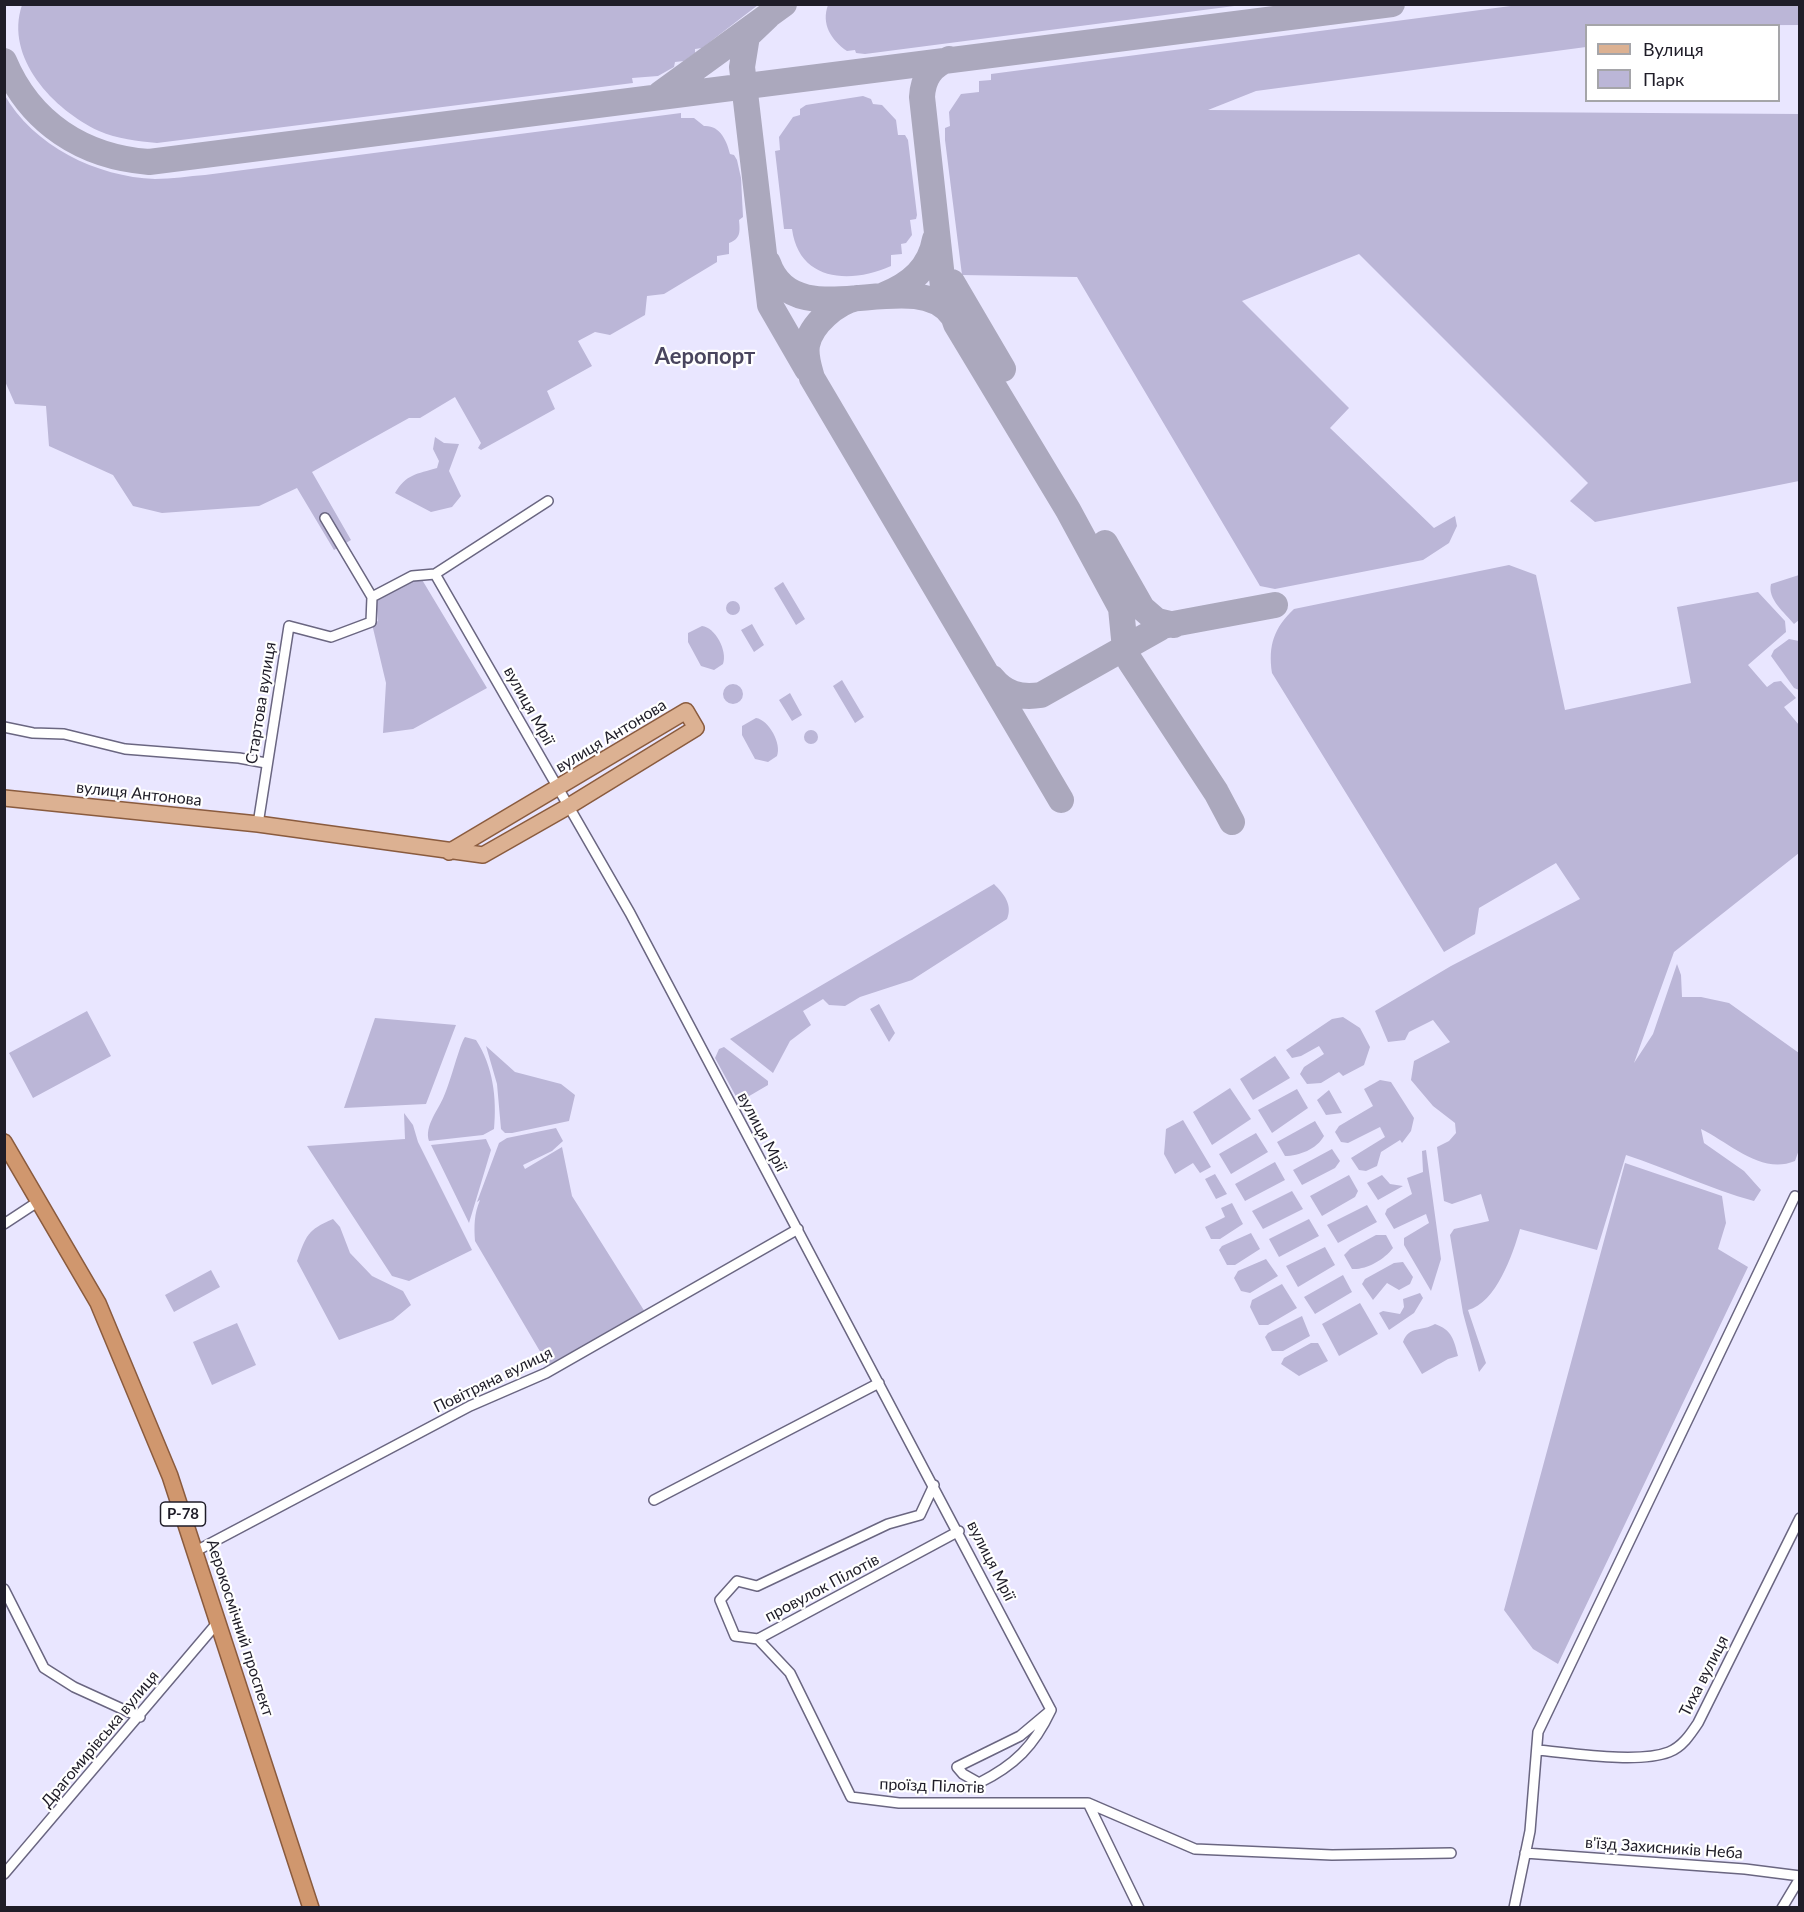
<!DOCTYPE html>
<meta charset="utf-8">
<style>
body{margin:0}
#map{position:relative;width:1804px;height:1912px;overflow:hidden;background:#e9e6ff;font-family:Lato,sans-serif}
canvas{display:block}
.frame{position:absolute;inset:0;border:6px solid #1f1d28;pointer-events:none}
.legend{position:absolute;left:1585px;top:24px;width:195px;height:78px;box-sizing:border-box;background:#fff;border:2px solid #a5a5a9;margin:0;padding:8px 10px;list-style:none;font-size:18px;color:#1f1d28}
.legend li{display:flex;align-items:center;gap:12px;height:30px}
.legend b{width:30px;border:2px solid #a5a5a9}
</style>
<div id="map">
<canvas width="1804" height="1912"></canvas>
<div class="frame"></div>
<ul class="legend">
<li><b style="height:8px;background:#dcb192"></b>Вулиця</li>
<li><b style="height:16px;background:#bbb6d7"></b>Парк</li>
</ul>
</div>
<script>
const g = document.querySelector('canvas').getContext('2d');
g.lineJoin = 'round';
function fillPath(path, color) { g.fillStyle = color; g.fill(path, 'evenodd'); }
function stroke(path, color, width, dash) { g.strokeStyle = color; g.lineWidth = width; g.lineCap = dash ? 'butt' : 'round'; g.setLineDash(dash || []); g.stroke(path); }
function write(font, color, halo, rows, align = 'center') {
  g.font = font + ' Lato,sans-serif'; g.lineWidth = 4.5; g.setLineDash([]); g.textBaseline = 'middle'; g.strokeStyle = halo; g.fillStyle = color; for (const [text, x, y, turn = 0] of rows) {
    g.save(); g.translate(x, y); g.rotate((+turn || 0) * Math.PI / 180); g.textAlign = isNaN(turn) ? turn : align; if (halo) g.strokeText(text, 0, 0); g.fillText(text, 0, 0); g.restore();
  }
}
const green = new Path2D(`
 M 1526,4 L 1799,5 L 1799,25 L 1586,26 L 1586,47 L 1256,91 L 1208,110 L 1799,114 L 1799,481 L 1595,522 L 1570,501 L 1588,483 L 1359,254 L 1242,301 L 1349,408 L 1330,428 L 1434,528 L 1455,516 L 1457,526 L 1449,543 L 1423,560 L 1275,589 L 1260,586 L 1077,277 L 962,275 L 945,140 L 945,128 L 950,126 L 949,112 L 961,94 L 979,92 L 979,81 L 991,80 L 991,74 Z
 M 22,5 L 22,4 L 758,5 L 702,48 L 695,49 L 695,53 L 684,61 L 675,62 L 674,67 L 658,76 L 632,78 L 633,83 L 157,143 C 138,141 117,139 99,131 C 54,110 4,58 22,5 Z
 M 828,5 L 828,4 L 1242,5 L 865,54 L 856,53 L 855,50 L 847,51 C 831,40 821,24 828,5 Z
 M 4,94 C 33,146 97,177 155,179 C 172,179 189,176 205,175 L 681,113 L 681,118 L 694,118 L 704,126 C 720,125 727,141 730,154 L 734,155 L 737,160 L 741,178 L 743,217 L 739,220 C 740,231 741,239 729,243 L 729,254 L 717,256 L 717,262 L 664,294 L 647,296 L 645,315 L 610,335 L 595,332 L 578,341 L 592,366 L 547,391 L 555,409 L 481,450 L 478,448 L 481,443 L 455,397 L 420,418 L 409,418 L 312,472 L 351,540 L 334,550 L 297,488 L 259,506 L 162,513 L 133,506 L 113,475 L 49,446 L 46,406 L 15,404 L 4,379 Z
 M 863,96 L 871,99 L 873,104 L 882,105 L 896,120 L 898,135 L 905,135 L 908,140 L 917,215 L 916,219 L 910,220 L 912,235 L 906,243 L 901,244 L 902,254 L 891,255 L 891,266 C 851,284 799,282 792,229 L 784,229 L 775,151 L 780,150 L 779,137 L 793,117 L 800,115 L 800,109 L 806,105 Z
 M 435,437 L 444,443 L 459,444 L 449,471 L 461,496 L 452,507 L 431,512 L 395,493 C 406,474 417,474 437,468 L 439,461 L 433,449 Z
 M 1509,565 L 1536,575 L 1565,710 L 1691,683 L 1677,607 L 1758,592 L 1785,621 L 1786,632 L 1748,665 L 1767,687 L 1774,682 L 1781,681 L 1796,698 L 1784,707 L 1799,725 L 1799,853 L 1674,952 L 1634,1063 L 1653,1034 L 1677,964 L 1681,975 L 1682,997 L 1701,997 L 1729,1003 L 1799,1053 L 1800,1147 L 1795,1161 C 1761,1175 1730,1143 1701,1129 L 1704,1143 L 1744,1171 L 1761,1190 L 1754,1201 C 1710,1189 1669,1169 1626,1155 L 1597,1250 L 1520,1229 C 1513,1254 1496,1303 1468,1310 L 1486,1363 L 1479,1372 L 1463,1313 L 1450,1235 L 1454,1229 L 1489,1221 L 1481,1194 L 1452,1204 L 1444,1201 L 1437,1147 L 1449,1141 L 1456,1133 L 1455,1123 L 1433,1106 L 1411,1080 L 1414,1061 L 1450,1042 L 1433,1020 L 1409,1032 L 1405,1040 L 1388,1042 L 1375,1011 L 1451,966 L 1580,899 L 1556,863 L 1479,908 L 1475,934 L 1444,952 L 1272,673 C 1268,645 1274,628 1294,609 Z
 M 1799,575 L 1799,620 L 1794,624 C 1785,613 1767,599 1771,584 Z
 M 421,578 L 487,688 L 413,729 L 383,733 L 386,683 L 372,624 L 378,621 L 376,599 Z
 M 783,582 L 805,619 L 796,625 L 774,588 Z
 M726 608a7 7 0 1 1 14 0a7 7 0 1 1-14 0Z
 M 752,624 L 764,645 L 754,652 L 741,630 Z
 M 702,626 C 715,627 728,651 723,664 L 714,670 L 701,666 L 688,642 L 688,633 Z
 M 1789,639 L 1799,641 L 1799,690 L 1794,688 L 1771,656 L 1774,650 Z
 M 842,680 L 864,717 L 855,723 L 833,686 Z
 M723 694a10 10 0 1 1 20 0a10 10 0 1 1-20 0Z
 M 790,693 L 802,715 L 792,721 L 779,700 Z
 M 756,718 C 769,720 782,744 777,756 L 768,762 L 755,759 L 742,735 L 742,726 Z
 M804 737a7 7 0 1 1 14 0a7 7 0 1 1-14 0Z
 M 994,884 C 1004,894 1013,905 1007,919 L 912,980 L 860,997 L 845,1006 L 829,1005 L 823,999 L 803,1011 L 811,1025 L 790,1041 L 773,1073 L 730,1039 Z
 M 879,1004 L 895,1033 L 889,1042 L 870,1009 Z
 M 87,1011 L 111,1056 L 33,1098 L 9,1053 Z
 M 1343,1017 L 1360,1028 L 1370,1047 L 1364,1065 L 1343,1076 L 1339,1072 L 1321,1083 L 1307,1084 L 1300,1074 L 1304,1067 L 1324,1054 L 1319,1046 L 1301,1056 L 1292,1058 L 1286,1050 L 1332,1019 Z
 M 375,1018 L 456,1025 L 426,1104 L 344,1108 Z
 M 465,1037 L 476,1040 C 493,1066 497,1098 494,1129 L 483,1135 L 429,1141 C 424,1126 439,1109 444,1096 C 450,1084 460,1043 465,1037 Z
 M 486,1046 L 515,1072 L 561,1084 L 575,1095 L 569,1121 L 512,1133 L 505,1133 L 501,1129 L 497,1084 Z
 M 724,1047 L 768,1081 L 768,1085 L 739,1102 L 715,1058 L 719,1049 Z
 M 1275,1056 L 1290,1078 L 1253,1100 L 1240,1079 Z
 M 1380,1080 L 1391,1082 L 1414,1118 L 1411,1131 L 1402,1143 L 1400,1140 L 1381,1152 L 1377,1166 L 1366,1171 L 1359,1170 L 1351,1158 L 1385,1137 L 1380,1127 L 1348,1143 L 1341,1142 L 1335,1132 L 1339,1126 L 1373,1106 L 1364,1089 Z
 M 1230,1088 L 1251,1119 L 1212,1145 L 1193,1112 Z
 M 1297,1089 L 1308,1108 L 1272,1133 L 1258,1110 Z
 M 1329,1090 L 1342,1113 L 1326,1115 L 1317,1100 Z
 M 404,1113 L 413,1125 L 418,1142 L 472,1250 L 409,1281 L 392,1276 L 307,1146 L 405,1139 Z
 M 1183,1120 L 1211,1167 L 1200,1173 L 1193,1163 L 1175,1174 L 1164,1154 L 1166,1129 Z
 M 1315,1121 L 1324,1136 C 1317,1149 1299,1156 1285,1156 L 1277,1142 Z
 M 556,1128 L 563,1141 L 552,1151 L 523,1165 L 525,1169 L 562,1147 L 572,1196 L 645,1312 L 548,1365 L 475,1241 C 474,1226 474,1214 480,1200 L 477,1202 L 499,1143 L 507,1138 Z
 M 1256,1133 L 1268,1152 L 1231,1174 L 1219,1154 Z
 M 486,1139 L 491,1150 L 469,1223 L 431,1145 Z
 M 1332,1149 L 1340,1161 L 1335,1168 L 1302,1185 L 1293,1170 Z
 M 1426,1150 L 1441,1259 L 1431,1291 L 1404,1245 L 1404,1238 L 1429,1223 L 1426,1214 L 1394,1229 L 1385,1214 L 1387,1209 L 1412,1194 L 1407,1178 L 1423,1172 L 1422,1151 Z
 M 1275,1162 L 1285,1180 L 1245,1201 L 1235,1184 Z
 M 1625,1163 L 1722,1196 L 1726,1223 L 1718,1249 L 1748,1267 L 1558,1664 L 1533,1649 L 1504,1610 Z
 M 1215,1174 L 1227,1194 L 1216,1199 L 1205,1179 Z
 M 1349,1175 L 1358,1191 L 1355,1197 L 1322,1216 L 1310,1196 Z
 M 1382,1175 L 1390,1184 L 1403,1186 L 1378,1200 L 1367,1183 Z
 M 1292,1191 L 1303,1209 L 1263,1229 L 1252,1211 Z
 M 1232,1203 L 1243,1224 L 1220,1239 L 1211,1239 L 1205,1227 L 1225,1217 L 1221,1208 Z
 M 1367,1205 L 1377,1222 L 1338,1243 L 1327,1225 Z
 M 333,1219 L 340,1227 L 350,1253 L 372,1276 L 403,1291 L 411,1305 L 393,1320 L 339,1340 L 297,1261 C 306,1236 307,1230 333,1219 Z
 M 1309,1219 L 1319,1236 L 1279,1257 L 1269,1239 Z
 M 1251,1233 L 1260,1249 L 1235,1265 L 1227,1265 L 1219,1250 L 1222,1246 Z
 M 1376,1235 L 1386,1235 L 1393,1248 C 1384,1260 1366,1270 1352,1269 L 1344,1255 L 1350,1249 Z
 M 1325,1247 L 1335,1265 L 1298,1287 L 1286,1266 Z
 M 1266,1259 L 1278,1276 L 1250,1293 L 1241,1291 L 1234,1278 L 1238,1271 Z
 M 1403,1262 L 1413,1277 L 1410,1284 L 1399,1290 L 1387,1283 L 1373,1300 L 1362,1284 L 1365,1279 L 1394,1263 Z
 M 211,1270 L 220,1287 L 174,1312 L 165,1295 Z
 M 1343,1275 L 1352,1292 L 1315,1314 L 1304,1297 Z
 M 1282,1284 L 1297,1308 L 1268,1325 L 1259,1325 L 1250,1307 L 1252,1300 Z
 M 1420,1293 L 1423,1298 L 1414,1313 L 1389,1330 L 1379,1313 L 1383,1311 L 1400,1314 L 1404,1307 L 1403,1299 Z
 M 1360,1303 L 1378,1334 L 1339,1356 L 1322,1324 Z
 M 1302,1316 L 1310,1336 L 1283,1351 L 1272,1351 L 1265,1337 L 1268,1333 Z
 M 237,1323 L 256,1365 L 212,1385 L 193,1342 Z
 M 1435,1324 C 1452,1330 1454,1340 1458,1356 L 1448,1359 L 1422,1374 L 1403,1342 C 1409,1325 1422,1332 1435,1324 Z
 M 1311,1343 L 1318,1343 L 1328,1361 L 1299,1376 L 1281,1364 L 1284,1358 Z`);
const taxiway = new Path2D(`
 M 768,16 L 747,36 L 742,67 L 770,305 L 807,369
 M 949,59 C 931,66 923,78 922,97 L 943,287 L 956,324 L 1068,510 L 1121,608 L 1125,649 L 1130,661 L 1216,792 L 1232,822
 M 4,61 C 30,123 83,157 149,162 L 1392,4
 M 660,94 L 784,4
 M 768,263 C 794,340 914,263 952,315
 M 952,282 L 1003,369
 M 884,295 C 911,284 930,268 935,239
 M 857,298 C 837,302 811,324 807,345 C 805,356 809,367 812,378 L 1061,800
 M 1105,543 L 1142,608 L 1157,621 L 1174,625
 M 1157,627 L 1275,605
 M 992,678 C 1005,694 1020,698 1041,695 L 1160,628`);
const minor = new Path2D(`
 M 325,518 L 372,597
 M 435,574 L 630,913 L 1051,1710
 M 4,727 L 33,733 L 64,734 L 125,749 L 239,758 L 266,763
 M 258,824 L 289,626 L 331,637 L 371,622 L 372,597 L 412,576 L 435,574 L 548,501
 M 4,1224 L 39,1201
 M 934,1485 L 920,1515 L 888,1524 L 757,1586 L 737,1581 L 720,1600 L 735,1636 L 758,1639 L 959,1531
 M 654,1500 L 879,1383
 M 196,1551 L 470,1406 L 546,1373 L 798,1229
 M 4,1589 L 44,1668 L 74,1687 L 140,1717
 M 758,1639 L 790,1673 L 851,1797 L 899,1803 L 1088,1803 L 1195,1849 L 1332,1855 L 1451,1853
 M 1051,1710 C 1034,1746 1015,1765 979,1783 L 963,1774 L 957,1767 L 1020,1736 Z
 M 1537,1750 C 1571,1753 1638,1764 1669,1752 C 1682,1747 1690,1735 1698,1723 L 1800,1518
 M 1088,1803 L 1139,1908
 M 1525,1853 L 1745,1869 L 1800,1876
 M 4,1874 L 218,1622
 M 1514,1908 L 1530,1831 L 1538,1732 L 1795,1196
 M 1782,1908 L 1800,1878`);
const primary = new Path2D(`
 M 4,798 L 258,824 L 483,855 L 569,806 L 696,728 L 686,711 L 449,852`);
const trunk = new Path2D(`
 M 4,1142 L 98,1303 L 170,1476 L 311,1908`);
const shields = [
 [183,1514,45]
];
const shieldNames = [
 ["Р-78",183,1514]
];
const streetNames = [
 ["Стартова вулиця",261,703,-81],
 ["вулиця Мрії",529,706,61],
 ["вулиця Антонова",611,736,-31],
 ["вулиця Антонова",139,794,6],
 ["вулиця Мрії",762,1132,62],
 ["Повітряна вулиця",493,1380,-26],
 ["вулиця Мрії",991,1561,63],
 ["провулок Пілотів",822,1588,-28],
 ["Аерокосмічний проспект",240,1628,72],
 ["Тиха вулиця",1704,1676,-63],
 ["Драгомирівська вулиця",100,1739,-50],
 ["проїзд Пілотів",932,1786,2],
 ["в'їзд Захисників Неба",1664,1848,4]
];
const districtNames = [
 ["Аеропорт",705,357]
];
fillPath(green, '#bbb6d7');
stroke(taxiway, '#aba8bd', 26);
stroke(minor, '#6a6681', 12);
stroke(primary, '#8a5b3e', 18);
stroke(trunk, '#8a5b3e', 18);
stroke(minor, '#fff', 9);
stroke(primary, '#dcb192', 15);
stroke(trunk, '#d0976e', 15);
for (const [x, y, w] of shields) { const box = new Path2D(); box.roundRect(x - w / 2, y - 12, w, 24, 4.5); g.fillStyle = '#fff'; g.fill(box); stroke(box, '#1f1d28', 1.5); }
write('bold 15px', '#1f1d28', null, shieldNames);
write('16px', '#1f1d28', '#fff', streetNames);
write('bold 22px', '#49455e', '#fff', districtNames);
</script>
